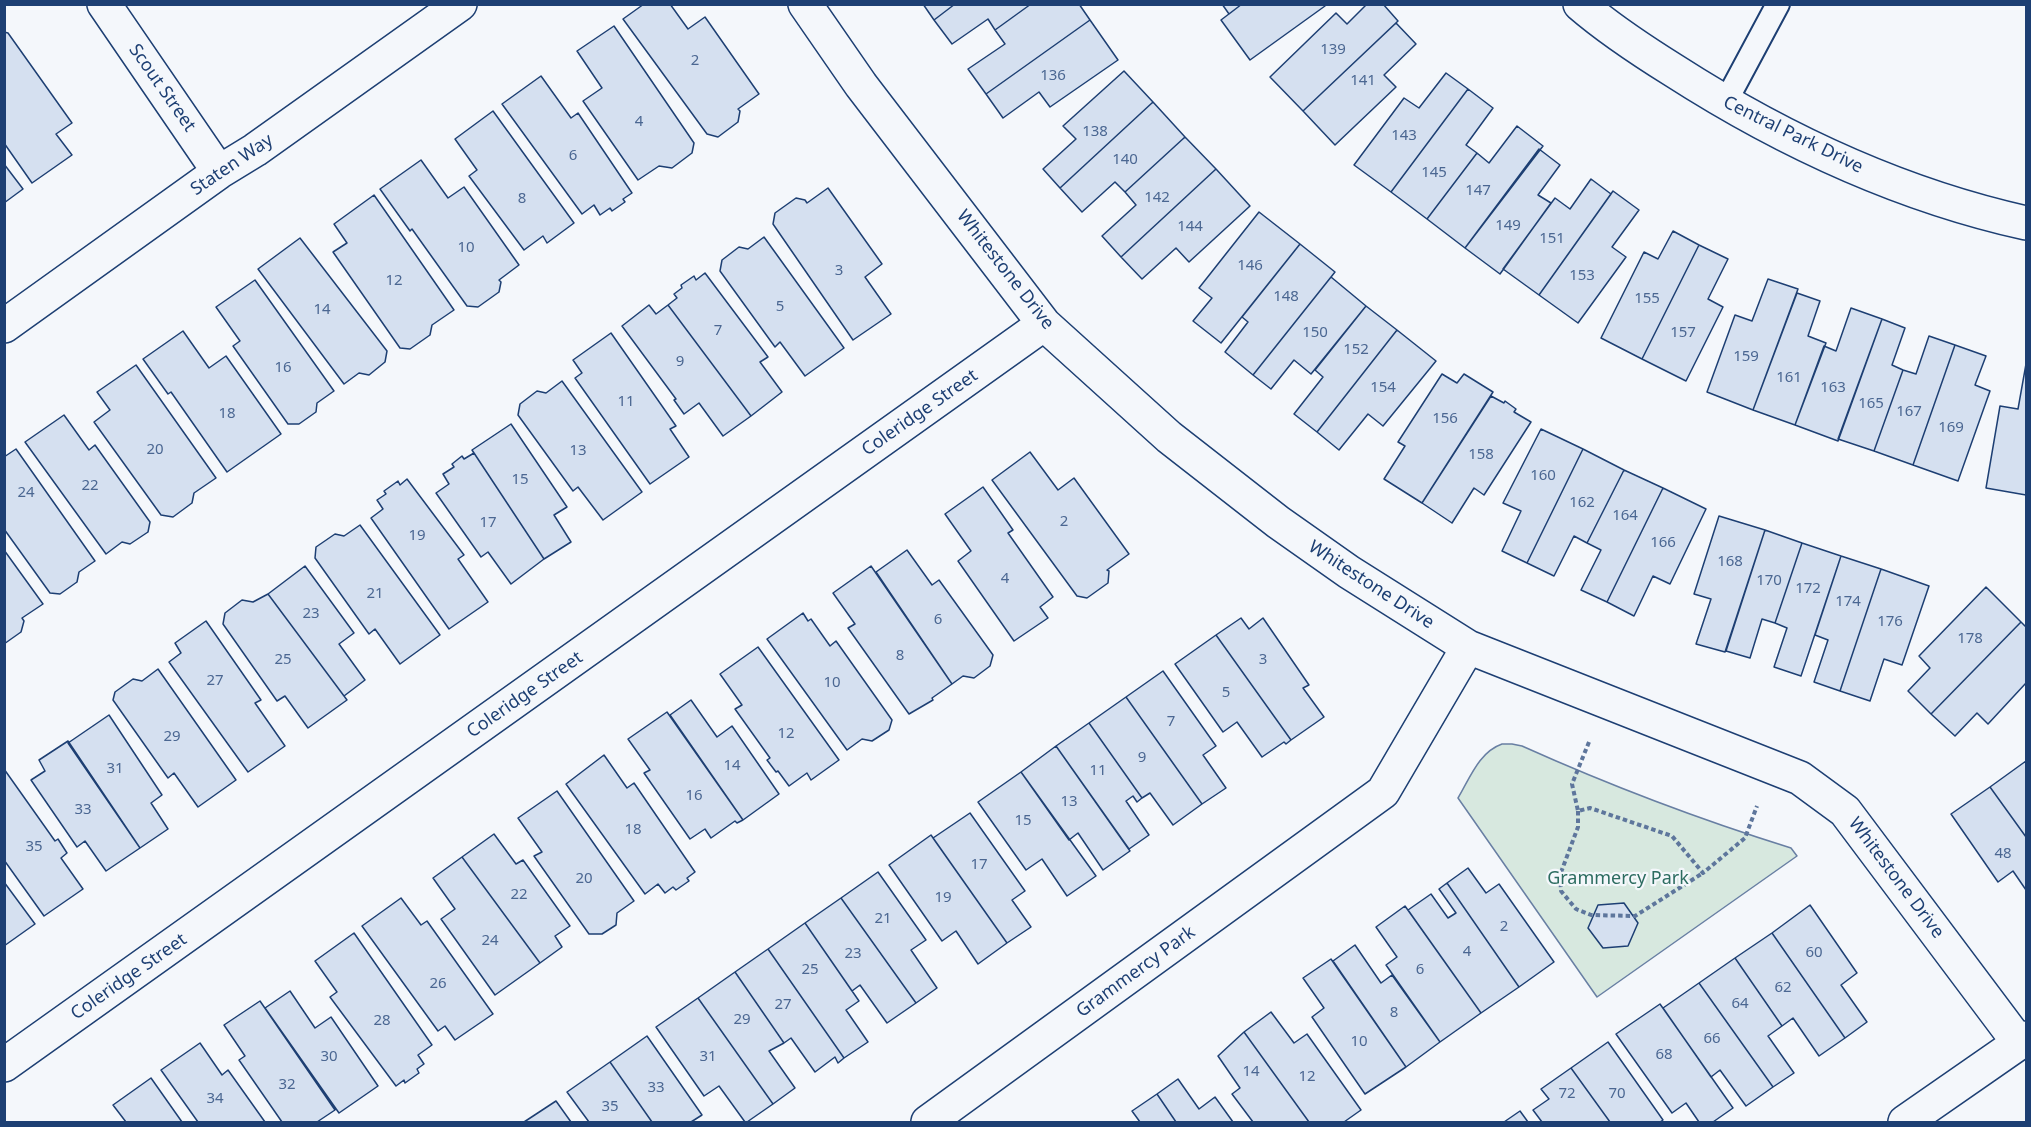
<!DOCTYPE html>
<style>
body{margin:0}
#map{position:relative;width:2031px;height:1127px;overflow:hidden;background:#f4f7fb;font-family:"Noto Sans",sans-serif}
canvas{display:block}
.frame{position:absolute;inset:0;border:6px solid #1d3f73;pointer-events:none}
</style>
<div id="map">
<canvas width="2031" height="1127"></canvas>
<div class="frame"></div>
</div>
<script>
const g = document.querySelector('canvas').getContext('2d');
g.lineJoin = 'round';
function fillPath(path, color) { g.fillStyle = color; g.fill(path, 'evenodd'); }
function stroke(path, color, width, dash) { g.strokeStyle = color; g.lineWidth = width; g.lineCap = dash ? 'butt' : 'round'; g.setLineDash(dash || []); g.stroke(path); }
function write(font, color, halo, rows, align = 'center') {
  g.font = font + ' "Noto Sans",sans-serif'; g.lineWidth = 4.5; g.setLineDash([]); g.textBaseline = 'middle'; g.strokeStyle = halo; g.fillStyle = color; for (const [text, x, y, turn = 0] of rows) {
    g.save(); g.translate(x, y); g.rotate((+turn || 0) * Math.PI / 180); g.textAlign = isNaN(turn) ? turn : align; if (halo) g.strokeText(text, 0, 0); g.fillText(text, 0, 0); g.restore();
  }
}
const green = new Path2D(`
 M 1502,744 L 1512,744 L 1522,746 C 1611,786 1698,819 1791,848 L 1797,856 L 1597,997 L 1458,798 C 1470,778 1479,752 1502,744 Z`);
const building = new Path2D(`
 M 644,4 L 670,4 L 688,29 L 705,17 L 759,94 L 738,109 L 740,111 L 738,122 L 718,137 L 707,134 L 623,19 Z
 M 923,4 L 955,4 L 934,20 Z
 M 955,4 L 1031,4 L 995,30 L 988,19 L 952,44 L 934,20 Z
 M 1031,4 L 1079,4 L 1090,20 L 986,94 L 968,69 L 1005,44 L 995,30 Z
 M 1222,4 L 1242,4 L 1229,14 Z
 M 1242,4 L 1324,4 L 1325,6 L 1250,60 L 1221,20 Z
 M 1367,4 L 1383,4 L 1398,21 L 1303,111 L 1270,77 L 1336,13 L 1347,24 Z
 M 1090,20 L 1118,60 L 1050,107 L 1039,92 L 1003,118 L 986,94 Z
 M 1396,23 L 1416,44 L 1384,75 L 1396,87 L 1335,145 L 1303,111 Z
 M 614,26 L 694,143 L 692,153 L 672,168 L 659,166 L 638,180 L 583,101 L 602,88 L 577,51 Z
 M 4,32 L 8,33 L 72,123 L 56,134 L 72,155 L 32,183 L 4,143 Z
 M 1124,71 L 1153,102 L 1060,188 L 1043,169 L 1076,139 L 1063,126 Z
 M 1446,73 L 1468,89 L 1391,192 L 1354,165 L 1404,98 L 1419,108 Z
 M 541,76 L 571,118 L 578,113 L 632,193 L 623,199 L 625,202 L 612,211 L 610,208 L 600,215 L 594,205 L 582,214 L 502,104 Z
 M 1468,89 L 1493,108 L 1466,145 L 1477,153 L 1427,219 L 1391,192 Z
 M 1153,102 L 1185,137 L 1125,192 L 1115,182 L 1082,212 L 1060,188 Z
 M 493,111 L 574,223 L 547,243 L 543,236 L 524,250 L 469,176 L 477,170 L 455,139 Z
 M 1517,126 L 1543,146 L 1465,248 L 1427,219 L 1477,153 L 1489,163 Z
 M 1185,137 L 1216,169 L 1121,257 L 1102,236 L 1136,205 L 1125,192 Z
 M 1539,149 L 1560,165 L 1538,195 L 1551,203 L 1500,274 L 1465,248 Z
 M 421,160 L 448,198 L 464,187 L 519,265 L 499,280 L 501,282 L 499,292 L 478,307 L 467,306 L 412,229 L 410,231 L 380,189 Z
 M 4,164 L 23,189 L 4,203 Z
 M 1216,169 L 1250,206 L 1189,262 L 1176,248 L 1142,279 L 1121,257 Z
 M 1591,179 L 1611,194 L 1539,295 L 1503,269 L 1555,198 L 1570,209 Z
 M 828,188 L 882,264 L 865,277 L 891,314 L 853,340 L 773,224 L 775,213 L 796,198 L 805,200 L 807,203 Z
 M 1613,191 L 1639,210 L 1612,247 L 1626,257 L 1578,323 L 1539,295 Z
 M 374,195 L 454,310 L 432,325 L 430,335 L 410,349 L 400,348 L 333,252 L 347,243 L 334,224 Z
 M 1259,212 L 1300,244 L 1221,343 L 1193,321 L 1212,298 L 1199,288 Z
 M 1673,231 L 1699,245 L 1642,359 L 1601,338 L 1644,252 L 1658,259 Z
 M 764,237 L 844,348 L 805,376 L 780,342 L 775,347 L 720,271 L 722,260 L 739,247 L 748,249 Z
 M 300,238 L 387,351 L 385,362 L 369,375 L 359,373 L 344,384 L 258,269 Z
 M 1300,244 L 1335,272 L 1253,375 L 1225,352 L 1248,322 L 1242,317 Z
 M 1699,245 L 1728,259 L 1708,299 L 1723,307 L 1686,381 L 1642,359 Z
 M 705,273 L 768,357 L 760,362 L 782,392 L 751,416 L 668,305 L 677,298 L 674,294 L 682,288 L 681,285 L 694,276 L 696,280 Z
 M 1331,277 L 1366,306 L 1311,374 L 1294,360 L 1271,389 L 1253,375 Z
 M 1768,279 L 1798,289 L 1753,410 L 1707,392 L 1735,315 L 1752,321 Z
 M 255,280 L 334,391 L 317,403 L 316,412 L 299,424 L 288,424 L 233,346 L 240,341 L 216,307 Z
 M 1797,293 L 1820,301 L 1808,336 L 1826,343 L 1795,425 L 1753,410 Z
 M 649,305 L 656,314 L 668,305 L 751,416 L 723,436 L 699,403 L 684,414 L 674,400 L 676,399 L 622,326 Z
 M 1366,306 L 1397,330 L 1317,432 L 1294,414 L 1323,377 L 1315,370 Z
 M 1851,308 L 1882,319 L 1838,441 L 1795,425 L 1824,346 L 1836,351 Z
 M 1882,319 L 1905,328 L 1892,365 L 1903,370 L 1874,451 L 1838,439 Z
 M 1397,330 L 1436,361 L 1383,426 L 1368,414 L 1339,450 L 1317,432 Z
 M 183,331 L 209,368 L 226,356 L 281,434 L 227,472 L 171,392 L 168,394 L 143,359 Z
 M 611,333 L 676,426 L 670,429 L 689,457 L 650,484 L 575,378 L 582,373 L 573,360 Z
 M 1929,336 L 1955,345 L 1913,465 L 1874,451 L 1903,370 L 1916,374 Z
 M 1955,345 L 1986,356 L 1975,385 L 1990,391 L 1958,481 L 1913,465 Z
 M 2026,364 L 2026,495 L 1986,488 L 2000,406 L 2018,409 Z
 M 136,365 L 216,478 L 194,493 L 192,503 L 173,517 L 161,515 L 94,422 L 110,410 L 97,392 Z
 M 1442,374 L 1457,383 L 1464,374 L 1493,392 L 1422,503 L 1384,479 L 1405,446 L 1398,442 Z
 M 562,381 L 642,492 L 603,520 L 578,487 L 573,491 L 518,415 L 520,404 L 537,391 L 546,393 Z
 M 1491,396 L 1504,403 L 1505,401 L 1516,409 L 1514,412 L 1531,422 L 1484,495 L 1474,488 L 1452,523 L 1422,503 Z
 M 64,415 L 89,450 L 95,445 L 150,522 L 148,532 L 130,544 L 122,542 L 106,554 L 25,442 Z
 M 511,424 L 567,507 L 554,515 L 571,542 L 544,559 L 472,450 Z
 M 1541,429 L 1583,449 L 1527,563 L 1502,551 L 1521,511 L 1503,503 Z
 M 16,449 L 95,561 L 79,572 L 77,582 L 60,594 L 50,593 L 4,529 L 4,457 Z
 M 1583,449 L 1624,470 L 1587,543 L 1574,536 L 1554,576 L 1527,563 Z
 M 1030,452 L 1058,490 L 1074,478 L 1129,554 L 1107,570 L 1109,571 L 1108,583 L 1087,598 L 1077,596 L 992,480 Z
 M 474,453 L 544,559 L 511,584 L 488,552 L 481,557 L 436,493 L 449,484 L 443,474 L 454,467 L 452,464 L 462,456 L 464,459 Z
 M 1624,470 L 1663,488 L 1607,602 L 1581,590 L 1601,550 L 1587,543 Z
 M 407,479 L 464,555 L 458,559 L 488,602 L 449,629 L 371,518 L 383,509 L 377,500 L 386,494 L 384,491 L 398,481 L 400,485 Z
 M 983,487 L 1013,530 L 1008,533 L 1053,597 L 1040,607 L 1048,618 L 1014,641 L 958,561 L 971,551 L 945,514 Z
 M 1663,488 L 1706,509 L 1670,584 L 1653,576 L 1634,616 L 1607,602 Z
 M 1719,516 L 1765,530 L 1725,652 L 1696,644 L 1711,599 L 1694,594 Z
 M 360,525 L 440,635 L 400,664 L 375,629 L 369,634 L 315,558 L 316,547 L 335,534 L 344,536 Z
 M 1765,530 L 1802,543 L 1775,623 L 1762,619 L 1750,658 L 1726,651 Z
 M 1802,543 L 1841,556 L 1801,676 L 1774,667 L 1787,628 L 1775,623 Z
 M 4,550 L 43,604 L 22,618 L 24,621 L 21,632 L 4,644 Z
 M 907,550 L 932,585 L 939,580 L 993,655 L 990,666 L 974,678 L 963,676 L 952,684 L 876,572 Z
 M 1841,556 L 1881,569 L 1840,691 L 1814,682 L 1828,640 L 1815,635 Z
 M 305,566 L 354,633 L 339,644 L 365,680 L 344,696 L 268,594 Z
 M 871,566 L 952,684 L 932,698 L 933,700 L 909,714 L 848,628 L 855,624 L 833,593 Z
 M 1881,569 L 1929,586 L 1902,665 L 1884,659 L 1870,701 L 1840,691 Z
 M 1986,587 L 2021,622 L 1931,714 L 1908,691 L 1930,668 L 1919,656 Z
 M 268,594 L 347,700 L 308,728 L 285,696 L 277,701 L 223,624 L 225,613 L 242,600 L 253,602 Z
 M 803,613 L 808,621 L 811,619 L 830,646 L 836,641 L 892,720 L 889,730 L 872,741 L 862,739 L 847,750 L 767,639 Z
 M 1241,618 L 1249,629 L 1263,618 L 1309,685 L 1303,688 L 1324,717 L 1291,740 L 1216,635 Z
 M 206,621 L 261,700 L 255,703 L 285,746 L 248,772 L 169,662 L 181,653 L 175,643 Z
 M 2021,622 L 2026,627 L 2026,683 L 1988,724 L 1977,713 L 1955,736 L 1931,714 Z
 M 1216,635 L 1291,740 L 1286,744 L 1284,742 L 1262,757 L 1237,722 L 1223,732 L 1175,664 Z
 M 758,647 L 839,760 L 811,780 L 807,773 L 789,786 L 778,771 L 776,772 L 767,760 L 770,758 L 735,709 L 742,705 L 720,674 Z
 M 158,669 L 236,780 L 198,807 L 174,773 L 168,778 L 113,700 L 115,692 L 133,679 L 142,681 Z
 M 1163,671 L 1216,746 L 1203,755 L 1226,788 L 1202,804 L 1126,697 Z
 M 1126,697 L 1202,804 L 1173,825 L 1150,793 L 1142,798 L 1089,723 Z
 M 691,700 L 717,737 L 732,726 L 779,794 L 743,820 L 670,715 Z
 M 667,712 L 743,820 L 737,823 L 735,821 L 711,838 L 705,829 L 690,839 L 644,773 L 650,770 L 628,739 Z
 M 109,715 L 162,795 L 151,803 L 168,829 L 140,848 L 68,743 Z
 M 1089,723 L 1142,798 L 1137,802 L 1133,796 L 1126,801 L 1149,835 L 1129,849 L 1056,746 Z
 M 68,741 L 140,848 L 106,871 L 85,841 L 77,847 L 31,780 L 45,771 L 39,760 Z
 M 1056,746 L 1130,851 L 1103,870 L 1078,833 L 1069,840 L 1021,772 Z
 M 604,755 L 627,788 L 634,783 L 695,872 L 687,878 L 689,881 L 676,890 L 673,887 L 665,893 L 658,884 L 645,894 L 566,784 Z
 M 2026,761 L 2026,837 L 1990,787 Z
 M 4,769 L 55,841 L 58,839 L 67,853 L 61,858 L 83,889 L 44,916 L 4,860 Z
 M 1021,772 L 1096,876 L 1067,896 L 1042,859 L 1026,870 L 978,802 Z
 M 1990,787 L 2026,837 L 2026,890 L 2013,871 L 1998,882 L 1951,814 Z
 M 557,791 L 634,901 L 617,913 L 616,925 L 602,934 L 589,934 L 534,856 L 542,852 L 518,818 Z
 M 970,813 L 1025,891 L 1012,900 L 1031,927 L 1007,943 L 933,838 Z
 M 494,834 L 516,864 L 523,860 L 570,926 L 555,936 L 562,947 L 540,963 L 462,857 Z
 M 931,835 L 1007,943 L 978,964 L 956,931 L 942,941 L 889,865 Z
 M 462,857 L 540,963 L 495,995 L 441,919 L 455,909 L 433,878 Z
 M 1468,868 L 1486,893 L 1499,884 L 1554,962 L 1519,987 L 1447,883 Z
 M 878,872 L 926,940 L 911,950 L 937,988 L 916,1003 L 841,898 Z
 M 4,882 L 35,924 L 4,946 Z
 M 1447,883 L 1519,987 L 1481,1013 L 1408,910 L 1431,894 L 1448,918 L 1456,913 L 1439,889 Z
 M 401,898 L 421,925 L 427,921 L 493,1014 L 455,1040 L 445,1026 L 438,1031 L 362,926 Z
 M 841,898 L 916,1003 L 887,1023 L 860,985 L 852,991 L 805,923 Z
 M 1624,903 L 1638,923 L 1628,946 L 1603,948 L 1588,928 L 1598,905 Z
 M 1810,905 L 1857,973 L 1841,985 L 1867,1022 L 1845,1038 L 1772,933 Z
 M 1405,906 L 1481,1013 L 1440,1042 L 1386,965 L 1397,957 L 1376,927 Z
 M 805,923 L 859,1001 L 846,1010 L 868,1042 L 844,1058 L 768,949 Z
 M 354,933 L 432,1045 L 418,1055 L 424,1064 L 417,1069 L 419,1073 L 405,1083 L 404,1080 L 396,1086 L 330,997 L 337,992 L 315,961 Z
 M 1772,933 L 1845,1038 L 1819,1056 L 1793,1018 L 1782,1026 L 1735,958 Z
 M 1355,945 L 1381,983 L 1392,975 L 1440,1042 L 1406,1067 L 1333,961 Z
 M 768,949 L 844,1058 L 838,1063 L 835,1057 L 815,1072 L 791,1038 L 784,1043 L 735,972 Z
 M 1735,958 L 1782,1026 L 1768,1036 L 1794,1073 L 1773,1087 L 1699,983 Z
 M 1331,959 L 1406,1067 L 1365,1094 L 1312,1017 L 1324,1008 L 1303,978 Z
 M 735,972 L 784,1043 L 769,1051 L 795,1088 L 773,1104 L 698,998 Z
 M 1699,983 L 1773,1087 L 1746,1106 L 1720,1070 L 1711,1077 L 1663,1008 Z
 M 290,991 L 315,1028 L 331,1017 L 378,1086 L 339,1113 L 265,1008 Z
 M 698,998 L 773,1104 L 747,1122 L 745,1122 L 719,1086 L 704,1096 L 656,1027 Z
 M 260,1001 L 335,1110 L 317,1122 L 282,1122 L 239,1060 L 245,1056 L 224,1025 Z
 M 1660,1004 L 1733,1108 L 1713,1122 L 1699,1122 L 1686,1103 L 1672,1113 L 1616,1034 Z
 M 1271,1012 L 1294,1043 L 1307,1034 L 1361,1110 L 1344,1122 L 1309,1122 L 1244,1032 Z
 M 1244,1032 L 1309,1122 L 1253,1122 L 1232,1094 L 1240,1088 L 1218,1056 Z
 M 647,1036 L 702,1115 L 691,1122 L 652,1122 L 610,1062 Z
 M 1608,1042 L 1663,1120 L 1660,1122 L 1610,1122 L 1571,1068 Z
 M 200,1043 L 222,1075 L 228,1070 L 265,1122 L 198,1122 L 161,1070 Z
 M 610,1062 L 652,1122 L 589,1122 L 567,1092 Z
 M 1571,1068 L 1610,1122 L 1542,1122 L 1533,1110 L 1549,1099 L 1541,1089 Z
 M 151,1078 L 182,1122 L 126,1122 L 113,1105 Z
 M 1178,1079 L 1199,1109 L 1215,1097 L 1233,1122 L 1176,1122 L 1157,1094 Z
 M 1157,1094 L 1176,1122 L 1140,1122 L 1132,1111 Z
 M 556,1101 L 571,1122 L 524,1122 Z
 M 1520,1111 L 1528,1122 L 1504,1122 Z`);
const path = new Path2D(`
 M 1589,742 L 1572,784 L 1578,811 L 1590,808 L 1672,836 L 1703,873 L 1745,838 L 1757,806
 M 1578,811 L 1578,827 L 1560,875 L 1561,891 L 1576,909 L 1591,915 L 1635,916 L 1703,873`);
const lane = new Path2D(`
 M 1725,103 L 1778,4`);
const street = new Path2D(`
 M 104,4 L 219,172
 M 805,4 L 861,85 L 1044,324 L 1169,437 L 1278,522 L 1349,572 L 1468,647 L 1800,778 L 1845,811 L 2019,1043
 M 4,326 L 219,172 L 255,150 L 460,4
 M 4,1065 L 1044,324
 M 928,1122 L 1383,792 L 1468,647
 M 1905,1122 L 2026,1038`);
const secondary = new Path2D(`
 M 1580,4 C 1609,29 1641,50 1673,70 C 1782,140 1900,195 2026,223`);
const numberNames = [
 ["139",1333,50],
 ["2",695,61],
 ["136",1053,76],
 ["141",1363,81],
 ["4",639,122],
 ["138",1095,132],
 ["143",1404,136],
 ["6",573,156],
 ["140",1125,160],
 ["145",1434,173],
 ["147",1478,191],
 ["142",1157,198],
 ["8",522,199],
 ["149",1508,226],
 ["144",1190,227],
 ["151",1552,239],
 ["10",466,248],
 ["146",1250,266],
 ["3",839,271],
 ["153",1582,276],
 ["12",394,281],
 ["148",1286,297],
 ["155",1647,299],
 ["5",780,307],
 ["14",322,310],
 ["7",718,331],
 ["150",1315,333],
 ["157",1683,333],
 ["152",1356,350],
 ["159",1746,357],
 ["9",680,362],
 ["16",283,368],
 ["161",1789,378],
 ["154",1383,388],
 ["163",1833,388],
 ["11",626,402],
 ["165",1871,404],
 ["167",1909,412],
 ["18",227,414],
 ["156",1445,419],
 ["169",1951,428],
 ["20",155,450],
 ["13",578,451],
 ["158",1481,455],
 ["160",1543,476],
 ["15",520,480],
 ["22",90,486],
 ["24",26,493],
 ["162",1582,503],
 ["164",1625,516],
 ["2",1064,522],
 ["17",488,523],
 ["19",417,536],
 ["166",1663,543],
 ["168",1730,562],
 ["4",1005,579],
 ["170",1769,581],
 ["172",1808,589],
 ["21",375,594],
 ["174",1848,602],
 ["23",311,614],
 ["6",938,620],
 ["176",1890,622],
 ["178",1970,639],
 ["8",900,656],
 ["25",283,660],
 ["3",1263,660],
 ["27",215,681],
 ["10",832,683],
 ["5",1226,693],
 ["7",1171,722],
 ["12",786,734],
 ["29",172,737],
 ["9",1142,758],
 ["14",732,766],
 ["31",115,769],
 ["11",1098,771],
 ["16",694,796],
 ["13",1069,802],
 ["33",83,810],
 ["15",1023,821],
 ["18",633,830],
 ["35",34,847],
 ["48",2003,854],
 ["17",979,865],
 ["20",584,879],
 ["22",519,895],
 ["19",943,898],
 ["21",883,919],
 ["2",1504,927],
 ["24",490,941],
 ["4",1467,952],
 ["60",1814,953],
 ["23",853,954],
 ["25",810,970],
 ["6",1420,970],
 ["26",438,984],
 ["62",1783,988],
 ["64",1740,1004],
 ["27",783,1005],
 ["8",1394,1013],
 ["29",742,1020],
 ["28",382,1021],
 ["66",1712,1039],
 ["10",1359,1042],
 ["68",1664,1055],
 ["30",329,1057],
 ["31",708,1057],
 ["14",1251,1072],
 ["12",1307,1077],
 ["32",287,1085],
 ["33",656,1088],
 ["72",1567,1094],
 ["70",1617,1094],
 ["34",215,1099],
 ["35",610,1107]
];
const streetNames = [
 ["Scout Street",162,88,55],
 ["Central Park Drive",1793,135,26],
 ["Staten Way",232,165,-34],
 ["Whitestone Drive",1005,270,52],
 ["Coleridge Street",920,413,-35],
 ["Whitestone Drive",1371,585,33],
 ["Coleridge Street",525,695,-35],
 ["Whitestone Drive",1896,878,53],
 ["Grammercy Park",1136,972,-36],
 ["Coleridge Street",129,977,-35]
];
const parkNames = [
 ["Grammercy Park",1618,879]
];
fillPath(green, '#d7e8df');
stroke(green, '#687fa3', 1.5);
fillPath(building, '#d5e0f0');
stroke(building, '#1d3f73', 1.5);
stroke(lane, '#1d3f73', 26);
stroke(street, '#1d3f73', 36);
stroke(secondary, '#1d3f73', 36);
stroke(path, '#5e769c', 4, [4.5, 3]);
stroke(lane, '#f4f7fb', 22);
stroke(street, '#f4f7fb', 33);
stroke(secondary, '#f4f7fb', 33);
write('15px', '#4b6792', null, numberNames);
write('18px', '#1d3f73', '#f4f7fb', streetNames);
write('18px', '#2c6c60', '#f4f7fb', parkNames);
</script>
